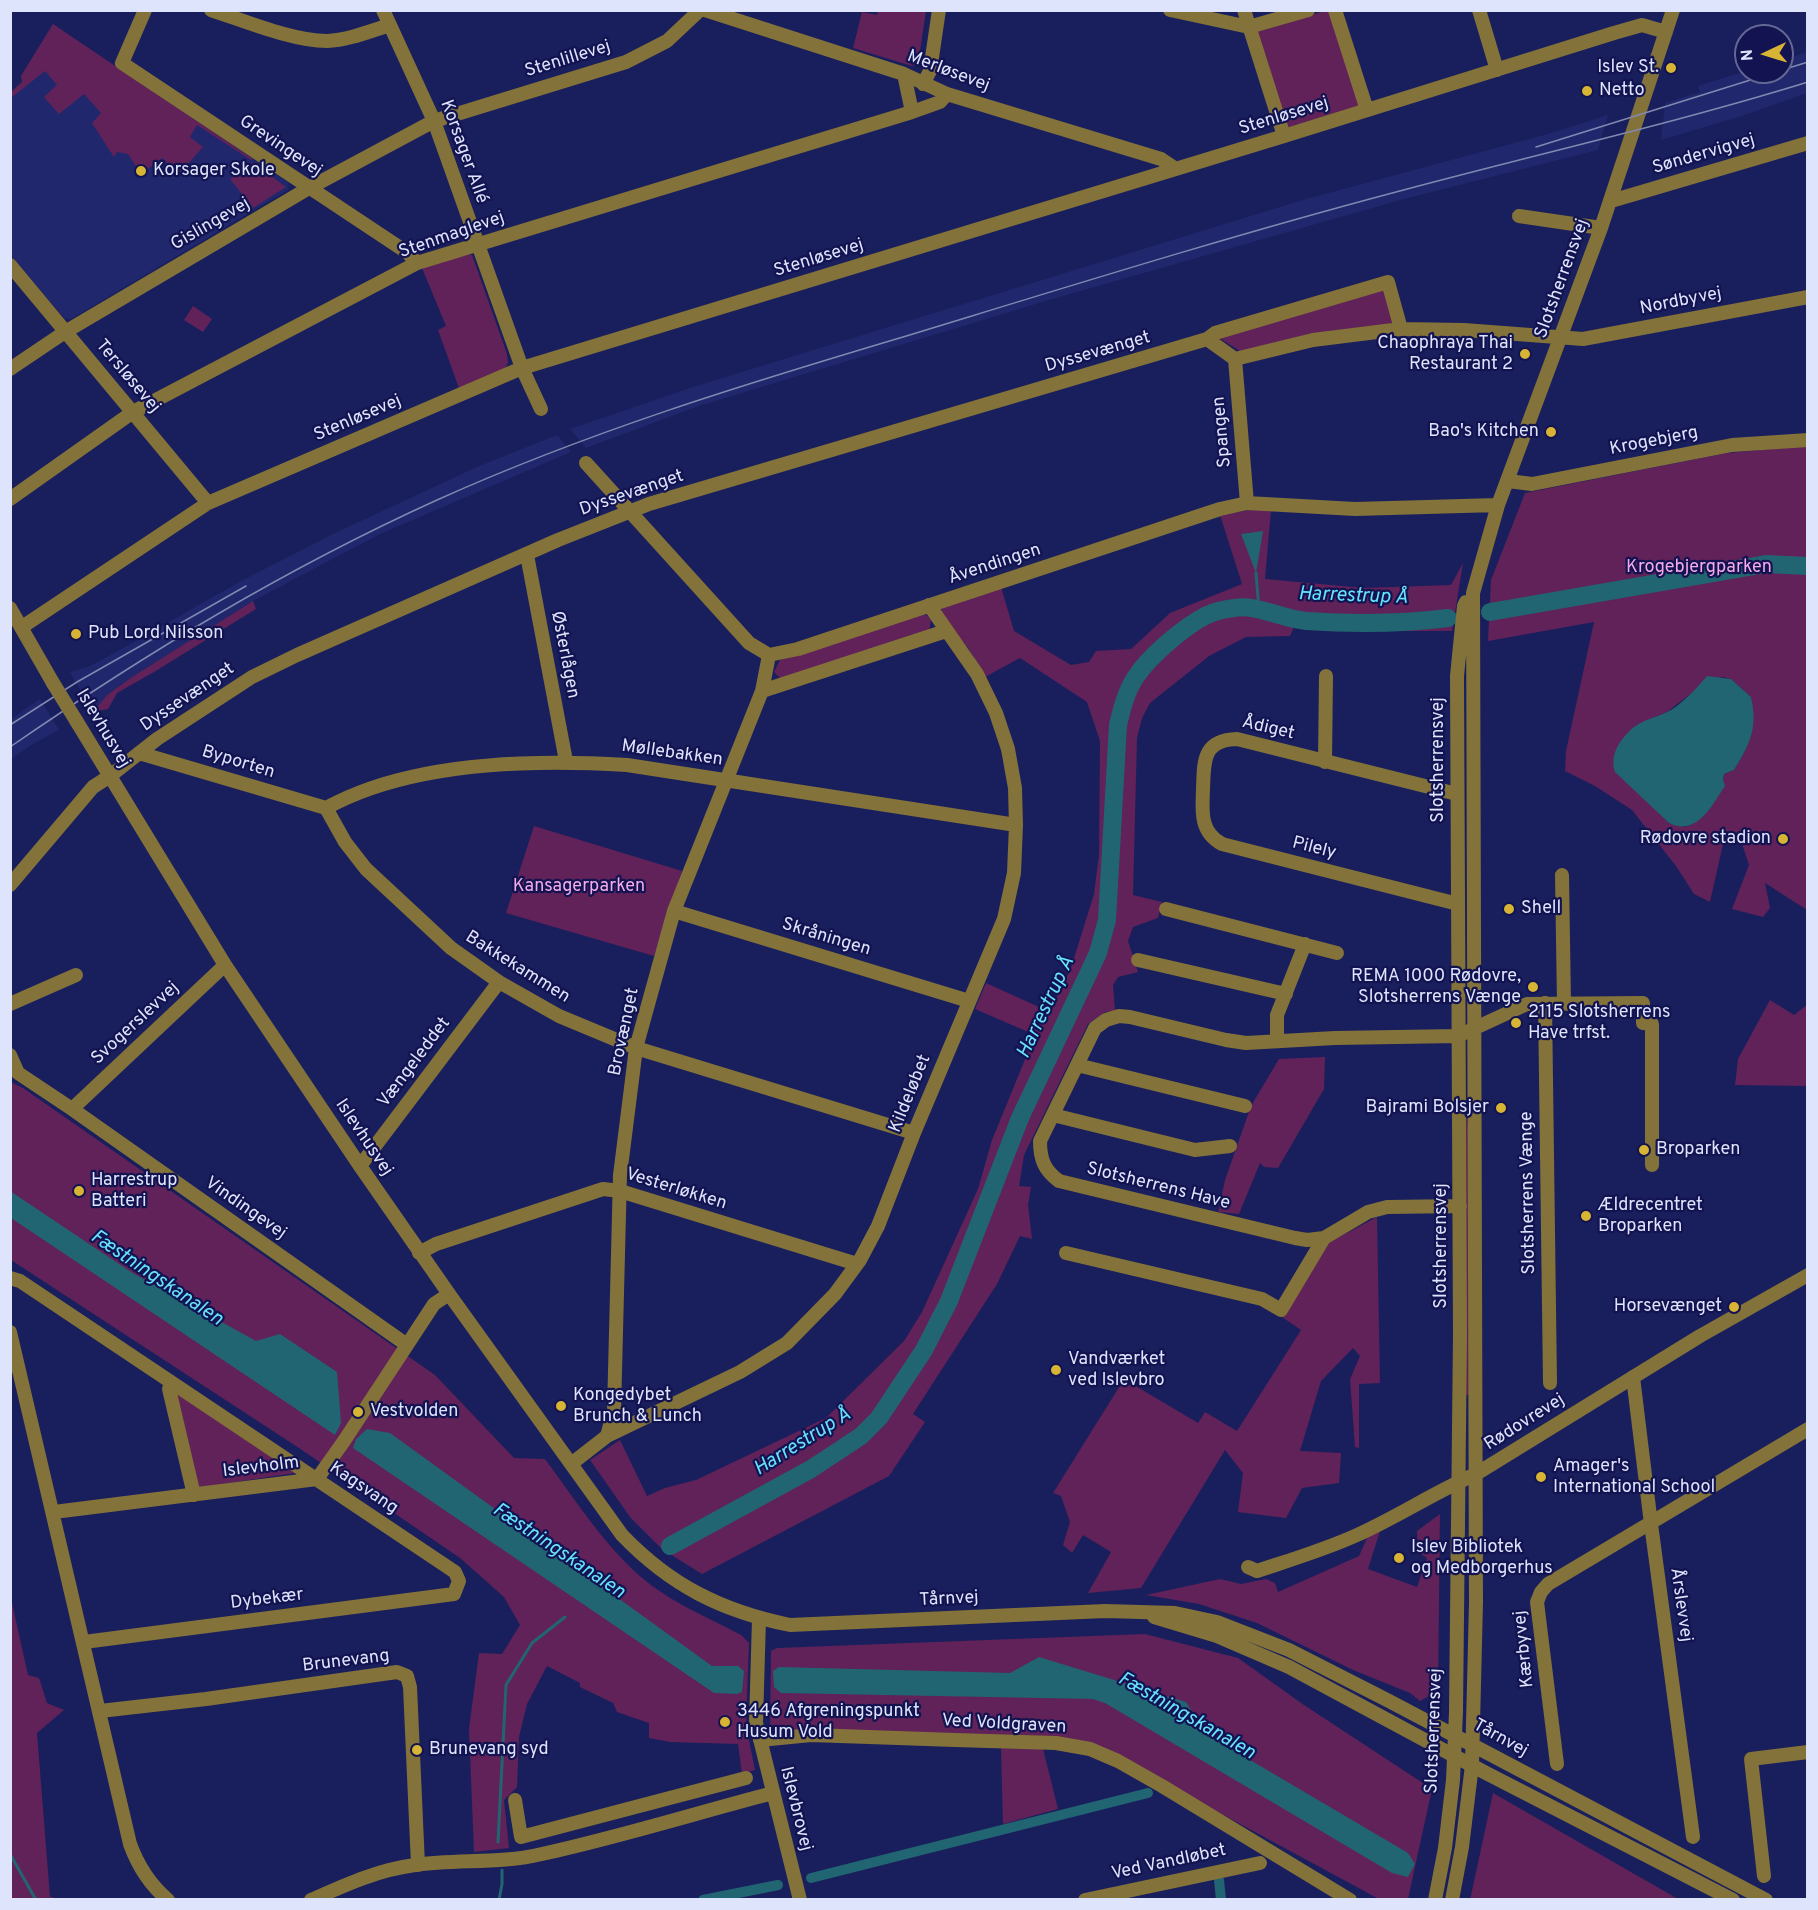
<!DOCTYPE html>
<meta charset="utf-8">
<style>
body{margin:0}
#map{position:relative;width:1818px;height:1910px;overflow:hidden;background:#191f5c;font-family:Overpass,sans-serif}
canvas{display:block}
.frame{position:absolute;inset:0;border:12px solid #dde4fb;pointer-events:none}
.north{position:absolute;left:1734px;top:24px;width:60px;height:60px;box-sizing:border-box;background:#121350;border:2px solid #636794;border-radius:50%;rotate:266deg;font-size:16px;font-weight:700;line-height:24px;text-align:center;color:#dde4fb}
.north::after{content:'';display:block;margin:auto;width:21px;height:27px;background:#d7b434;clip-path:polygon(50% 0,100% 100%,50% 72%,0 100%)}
</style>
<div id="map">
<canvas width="1818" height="1910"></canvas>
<div class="frame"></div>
<div class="north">N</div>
</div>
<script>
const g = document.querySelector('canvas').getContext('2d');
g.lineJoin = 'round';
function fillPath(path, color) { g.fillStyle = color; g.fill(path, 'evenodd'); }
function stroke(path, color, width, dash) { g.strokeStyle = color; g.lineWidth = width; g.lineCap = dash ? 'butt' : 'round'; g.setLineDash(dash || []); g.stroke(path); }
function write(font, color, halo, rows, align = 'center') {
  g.font = font + ' Overpass,sans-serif'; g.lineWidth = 4.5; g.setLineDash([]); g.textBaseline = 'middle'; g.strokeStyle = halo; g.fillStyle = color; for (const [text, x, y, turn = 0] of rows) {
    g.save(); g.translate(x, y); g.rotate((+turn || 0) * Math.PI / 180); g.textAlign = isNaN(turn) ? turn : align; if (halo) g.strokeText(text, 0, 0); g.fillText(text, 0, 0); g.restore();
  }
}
const built = new Path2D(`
 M 53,24 L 289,183 L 288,190 L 71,319 L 64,318 L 11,255 L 10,111 L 12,109 L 11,106 L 11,92 L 22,82 L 21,76 Z
 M 1807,52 L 1807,93 L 1742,116 L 1661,140 L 1665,103 L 1700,92 L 1698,86 L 1746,71 L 1782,72 L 1782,60 Z
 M 1608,115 L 1598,150 L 1404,199 L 1049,300 L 699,406 L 586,448 L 570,429 L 693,387 L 1306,199 L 1548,134 Z
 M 557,435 L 571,452 L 380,534 L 253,601 L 132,677 L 107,695 L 93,712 L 70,672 L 90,666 L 116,652 L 241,581 L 335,533 L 477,467 Z
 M 40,699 L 59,730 L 33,744 L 11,759 L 11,719 Z`);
const green = new Path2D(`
 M 878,11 L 926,11 L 918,64 L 912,66 L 853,48 L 862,12 L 877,15 Z
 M 1324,11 L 1332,11 L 1361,106 L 1287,128 L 1257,32 Z
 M 53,24 L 253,159 L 251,160 L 197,125 L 190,137 L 203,147 L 179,174 L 162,158 L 141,174 L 128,154 L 117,152 L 114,157 L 92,123 L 101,113 L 84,94 L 59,114 L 44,97 L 57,85 L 45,71 L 11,98 L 11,92 L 22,82 L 21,76 Z
 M 252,162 L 286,187 L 253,208 L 230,179 Z
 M 465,254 L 472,255 L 507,354 L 508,363 L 505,369 L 459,388 L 438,330 L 446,326 L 422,268 Z
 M 1386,288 L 1393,324 L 1332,331 L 1240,351 L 1216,336 Z
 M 193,306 L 212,319 L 203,332 L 184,320 Z
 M 1807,446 L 1807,910 L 1765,883 L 1770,908 L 1763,917 L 1732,909 L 1749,865 L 1742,844 L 1723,844 L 1710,902 L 1694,894 L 1676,866 L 1632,810 L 1595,786 L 1565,771 L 1566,751 L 1594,622 L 1488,641 L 1491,580 L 1525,493 L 1727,453 ZM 1722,677 L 1731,679 L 1751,697 C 1755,732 1752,740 1734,770 L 1724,774 L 1723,780 L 1694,823 L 1685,827 L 1669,823 L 1656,810 L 1635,726 L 1667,712 L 1698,688 Z
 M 1256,509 L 1271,510 L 1265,579 L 1364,588 L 1451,585 L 1463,563 L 1452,631 L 1362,631 L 1294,627 L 1290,636 L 1246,637 L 1209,656 L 1150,703 L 1142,718 L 1137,738 L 1133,895 L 1162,902 L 1158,918 L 1133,927 L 1128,941 L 1138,972 L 1118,977 L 1113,985 L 1115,1011 L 1105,1012 L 1088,1024 L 1024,1155 L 1019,1186 L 1031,1187 L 1028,1205 L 1032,1239 L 1020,1236 L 997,1284 L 913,1414 L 925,1422 L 889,1476 L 702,1574 L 662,1549 L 630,1517 L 590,1460 L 620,1440 L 647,1496 L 665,1488 L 696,1480 L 826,1418 L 904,1341 L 922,1312 L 978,1189 L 992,1140 L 1035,1035 L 975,1009 L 986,983 L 1050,1012 L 1071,968 L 1094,894 L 1099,855 L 1100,741 L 1087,702 L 1020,658 L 985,677 L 968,648 L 942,616 L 941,610 L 947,604 L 1001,587 L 1014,631 L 1071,665 L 1089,662 L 1096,651 L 1131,649 L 1170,613 L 1242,584 L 1220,515 Z
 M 253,601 L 256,609 L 154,672 L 117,693 L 108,709 L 93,712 L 107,695 L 132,677 Z
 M 923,612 L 931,620 L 929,633 L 783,681 L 774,672 L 780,660 Z
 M 534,826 L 682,871 L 654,956 L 506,913 Z
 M 1770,1000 L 1794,1015 L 1807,1005 L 1807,1086 L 1735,1085 L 1738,1059 Z
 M 1325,1057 L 1324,1089 L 1278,1168 L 1264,1167 L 1260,1163 L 1239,1214 L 1218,1212 L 1225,1180 L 1251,1106 L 1279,1059 Z
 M 11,1082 L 23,1088 L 435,1375 L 514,1458 L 545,1459 C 575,1499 603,1544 641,1577 C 670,1602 707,1617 741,1635 L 749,1643 L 746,1725 L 755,1770 L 742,1774 L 738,1744 L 670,1742 L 649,1738 L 649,1723 L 617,1712 L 613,1703 L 580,1687 L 580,1683 L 547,1666 L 527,1704 L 519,1737 L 517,1787 L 504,1800 L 509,1848 L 474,1852 L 469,1729 L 479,1653 L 502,1654 L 520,1625 L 504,1597 L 460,1558 L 302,1450 L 11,1260 Z
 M 1465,1105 L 1468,1127 L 1469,1395 L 1466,1395 L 1464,1379 Z
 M 1377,1217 L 1380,1383 L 1359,1384 L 1359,1448 L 1355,1447 L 1350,1379 L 1360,1356 L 1353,1348 L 1321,1381 L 1300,1451 L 1341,1453 L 1339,1483 L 1302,1488 L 1286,1518 L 1238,1512 L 1243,1473 L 1225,1450 L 1141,1588 L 1088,1593 L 1111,1552 L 1083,1535 L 1072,1553 L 1063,1545 L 1070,1522 L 1061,1496 L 1053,1493 L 1121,1384 L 1134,1385 L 1198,1423 L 1205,1412 L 1237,1431 L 1301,1330 L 1282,1317 L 1328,1243 Z
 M 173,1391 L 295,1473 L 196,1488 Z
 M 1440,1514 L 1438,1691 L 1420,1701 L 1410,1693 L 1353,1670 L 1257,1623 L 1199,1604 L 1146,1595 L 1220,1579 L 1241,1584 L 1266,1579 L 1275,1583 L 1278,1592 L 1359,1556 L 1367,1538 L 1380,1531 L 1368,1569 L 1417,1587 L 1427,1558 L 1418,1552 L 1417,1531 Z
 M 10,1594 L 28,1675 L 39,1678 L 47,1703 L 64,1710 L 37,1733 L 50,1897 L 53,1897 L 53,1899 L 11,1899 Z
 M 1145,1634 L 1238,1658 L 1304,1705 L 1432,1789 L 1408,1899 L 1379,1899 L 1090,1743 L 770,1736 L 771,1651 L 777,1648 Z
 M 1001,1748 L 1043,1749 L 1058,1809 L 1003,1824 Z
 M 1493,1793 L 1678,1899 L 1470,1900 Z`);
const water = new Path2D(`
 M 1263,531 L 1256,573 L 1241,534 Z
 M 1707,676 L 1731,679 L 1751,697 C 1758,728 1750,744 1734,770 L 1724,774 L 1723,780 L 1725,786 C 1712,805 1697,837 1669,823 L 1615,772 C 1609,754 1621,738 1634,727 C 1646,718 1664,716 1677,706 C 1688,697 1698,687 1707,676 Z
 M 10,1191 L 131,1272 L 256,1341 L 280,1334 L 337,1372 L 341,1423 L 335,1435 L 11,1218 Z
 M 367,1429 L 390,1433 L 712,1666 L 738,1666 L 744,1671 L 742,1692 L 737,1694 L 714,1693 L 353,1448 L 356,1439 Z
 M 1039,1657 L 1186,1702 L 1206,1734 L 1408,1853 L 1415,1864 L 1408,1877 L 1392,1873 L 1105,1703 L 1093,1699 L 781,1693 L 774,1687 L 773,1671 L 779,1667 L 1010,1673 Z`);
const stream = new Path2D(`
 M 1256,573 L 1259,610
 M 498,1842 L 506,1685 L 532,1643 L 565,1617
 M 10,1854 L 36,1900
 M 499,1900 L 502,1884 L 502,1870`);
const canal = new Path2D(`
 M 811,1878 L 1148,1793
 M 1219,1880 L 1221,1900
 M 703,1900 L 778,1885`);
const river = new Path2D(`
 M 1490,612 L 1766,564 L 1808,566
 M 670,1546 L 811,1469 L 861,1436 L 879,1418 L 924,1350 L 949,1301 L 1020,1118 L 1098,953 L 1107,920 L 1118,725 C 1122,708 1126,692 1135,678 C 1149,656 1185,626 1207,615 C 1215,611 1226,609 1234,608 C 1257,604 1282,619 1306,621 C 1353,624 1401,624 1448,618`);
const minor = new Path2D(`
 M 145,10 L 122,63 L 408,253 L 417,263
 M 211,10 C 245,21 292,41 327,41 C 349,40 370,31 390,25
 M 383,10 L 434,121 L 522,368 L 541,409
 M 705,10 L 904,74 L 947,94 L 1161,159 L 1176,169
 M 1170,10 L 1249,27 L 1308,10
 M 1244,10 L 1284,136
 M 1335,10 L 1367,110
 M 1479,10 L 1497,70
 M 904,74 L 912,112
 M 923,84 L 930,71 L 939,10
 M 1611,201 L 1808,143
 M 1519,216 L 1601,228
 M 10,265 L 208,503
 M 1207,339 L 1215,333 L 1388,282 L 1401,329
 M 1235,359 L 1247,503
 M 10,369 L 65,332 L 309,188 L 434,121 L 626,62 L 667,41 L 700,10
 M 586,463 L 749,643 L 769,655 L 798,649 L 1220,509 L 1247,503 L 1355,509 L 1498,505
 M 1508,481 L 1532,484 L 1732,445 L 1808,440
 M 10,499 L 133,412 L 417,263 L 912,112 L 940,102 L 947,94
 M 527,555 L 566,761
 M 10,608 L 53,683
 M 22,627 L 208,503 L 522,368 L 1284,136 L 1614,33 L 1642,25 L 1666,32
 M 762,691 L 946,631
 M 77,722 L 225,965 L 360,1166 L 449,1294 L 622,1535 C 670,1585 721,1611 790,1625 L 1105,1611 L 1175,1613 L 1217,1622 L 1289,1650 L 1389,1701 L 1766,1900
 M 139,753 L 326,808
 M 1325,762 L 1326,676
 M 1457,794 L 1237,739 C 1202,740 1204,762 1203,790 C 1202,812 1200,832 1222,844 L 1458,904
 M 326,808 C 411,761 532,759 627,765 L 1016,825
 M 326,808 L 345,842 L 366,869 L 451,948 L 499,982 L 559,1016 L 636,1048 L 914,1133
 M 1562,875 L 1564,1004
 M 10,885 L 93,787 L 110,776 L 157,739 L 252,677 L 297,655 L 558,540 L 649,504 L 1207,339 L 1235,359 L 1313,340 L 1401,329 L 1464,330 L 1583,339 L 1808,297
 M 1166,909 L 1337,953
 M 674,911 L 969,1001
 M 1138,960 L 1286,994
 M 1545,1003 L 1550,1383
 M 10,1004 L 76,975
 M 1277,1041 L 1277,1015 L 1305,944
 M 10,1055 L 18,1073 L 72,1109 L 407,1345
 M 1077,1065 L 1245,1106
 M 72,1109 L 225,965
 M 1053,1115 L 1195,1150 L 1230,1146
 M 360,1166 L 499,982
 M 1460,1206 L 1387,1207 L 1368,1212 L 1324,1238 L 1307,1240 L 1295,1238 L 1059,1181 C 1044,1170 1040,1159 1040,1141 L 1095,1028 L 1106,1020 L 1119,1016 L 1130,1017 L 1226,1040 L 1246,1043 L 1335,1038 L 1458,1036 L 1527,1004 L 1643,1003 L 1643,1023 L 1652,1024 L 1652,1165
 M 419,1253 L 436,1244 L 603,1189 L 620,1191 L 857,1264
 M 1066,1253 L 1262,1299 L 1281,1310 L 1324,1238
 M 10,1278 L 20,1281 L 455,1572 L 459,1581 L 454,1594 L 84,1642
 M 10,1332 L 130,1844 C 138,1866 149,1884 168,1900
 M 1633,1377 L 1651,1524 L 1693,1837
 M 172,1383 L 169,1389 L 194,1495
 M 607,1436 L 614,1411 L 620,1175 L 636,1048 L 674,911 L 762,691 L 769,655
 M 571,1464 L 607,1436 L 740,1372 L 787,1343 L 835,1294 L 860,1260 L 878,1226 L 914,1133 L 1004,919 L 1014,873 L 1016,825 L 1015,788 L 1008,749 L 996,713 L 977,674 L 929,605
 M 54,1512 L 317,1479 L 344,1441 L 434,1304 L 449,1294
 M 1248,1567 L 1257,1571 C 1290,1560 1324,1550 1357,1535 C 1397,1517 1435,1492 1476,1474 L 1700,1336 L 1808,1275
 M 1154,1617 L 1217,1636 L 1289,1667 L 1486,1773 L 1733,1900
 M 759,1619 L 756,1723 L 800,1900
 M 100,1711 L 206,1699 L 397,1672 L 407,1676 L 410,1687 L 418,1865
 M 760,1740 L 811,1735 L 955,1740 L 1056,1743 L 1090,1749 L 1118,1761 L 1162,1786 L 1350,1900
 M 1557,1764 L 1537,1602 L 1541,1592 L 1548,1584 L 1808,1429
 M 515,1800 L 521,1837 L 746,1778
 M 1764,1876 L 1751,1759 L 1808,1752
 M 311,1900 C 345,1885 377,1870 415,1865 C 457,1859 501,1864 542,1854 C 620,1837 696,1813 773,1793
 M 1085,1900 L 1260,1863
 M 1435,1900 L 1445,1848 L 1453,1780 L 1456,1712 L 1460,1334 L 1457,676 L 1464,606 L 1466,602
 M 1452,1900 L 1462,1847 L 1472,1765 L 1476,1602 L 1473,593 L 1498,505 L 1601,228 L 1673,10`);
const tram = new Path2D(`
 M 1782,70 L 1808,62
 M 1536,147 L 1776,72
 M 10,725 L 77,682 L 246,586
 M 10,747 C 148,652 285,569 437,500 C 588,432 745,384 903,337 C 1067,287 1230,236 1396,192 C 1533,155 1672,124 1808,82`);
const minorBridge = new Path2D(`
 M 53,683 L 77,722`);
const markers = [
 [1671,68,6,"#d7b434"],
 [1587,91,6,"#d7b434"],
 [141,171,6,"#d7b434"],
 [1525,354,6,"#d7b434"],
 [1551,432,6,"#d7b434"],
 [76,634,6,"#d7b434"],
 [1783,839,6,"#d7b434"],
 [1509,909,6,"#d7b434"],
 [1533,987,6,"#d7b434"],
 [1516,1023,6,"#d7b434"],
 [1501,1108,6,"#d7b434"],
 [1644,1150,6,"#d7b434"],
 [79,1191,6,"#d7b434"],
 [1586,1216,6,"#d7b434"],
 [1734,1307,6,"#d7b434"],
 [1056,1370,6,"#d7b434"],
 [561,1406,6,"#d7b434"],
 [358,1412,6,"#d7b434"],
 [1541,1477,6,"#d7b434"],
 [1399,1558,6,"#d7b434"],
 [725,1722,6,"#d7b434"],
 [417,1750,6,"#d7b434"]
];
const streetNames = [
 ["Stenlillevej",568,60,-17],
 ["Merløsevej",948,72,21],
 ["Stenløsevej",1284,117,-17],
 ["Grevingevej",280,147,34],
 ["Korsager Allé",463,152,70],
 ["Søndervigvej",1704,155,-16],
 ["Gislingevej",211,225,-30],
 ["Stenmaglevej",452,236,-19],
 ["Stenløsevej",819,259,-17],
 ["Slotsherrensvej",1563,279,-70],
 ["Nordbyvej",1681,302,-11],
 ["Dyssevænget",1098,353,-16],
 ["Tersløsevej",127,377,50],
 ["Stenløsevej",358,419,-23],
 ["Spangen",1223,432,-95],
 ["Krogebjerg",1654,442,-11],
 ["Dyssevænget",632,494,-19],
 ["Åvendingen",995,565,-18],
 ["Østerlågen",564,655,79],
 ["Dyssevænget",188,698,-34],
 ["Islevhusvej",102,729,59],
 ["Ådiget",1268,729,13],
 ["Møllebakken",672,754,8],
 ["Slotsherrensvej",1439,760,-90],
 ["Byporten",238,763,17],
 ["Pilely",1314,849,14],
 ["Skråningen",826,938,17],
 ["Bakkekammen",517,968,32],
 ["Svogerslevvej",136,1024,-43],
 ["Brovænget",625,1032,-78],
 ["Vængeleddet",415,1063,-53],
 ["Kildeløbet",911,1094,-68],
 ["Islevhusvej",363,1138,56],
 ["Slotsherrens Have",1158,1187,14],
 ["Vesterløkken",676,1190,17],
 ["Slotsherrens Vænge",1529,1193,-91],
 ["Vindingevej",245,1209,35],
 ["Slotsherrensvej",1442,1246,-90],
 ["Rødovrevej",1525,1423,-32],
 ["Islevholm",261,1468,-7],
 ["Kagsvang",363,1489,34],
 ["Dybekær",267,1600,-7],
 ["Tårnvej",949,1600,-3],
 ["Årslevvej",1680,1605,82],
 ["Kærbyvej",1525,1649,-96],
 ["Brunevang",346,1662,-7],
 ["Ved Voldgraven",1004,1725,3],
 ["Slotsherrensvej",1435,1731,-88],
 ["Tårnvej",1500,1739,29],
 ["Islevbrovej",795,1809,76],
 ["Ved Vandløbet",1169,1863,-12]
];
const poiNames = [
 ["Islev St.",1659,68,"right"],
 ["Netto",1599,91],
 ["Korsager Skole",153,171],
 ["Chaophraya Thai",1513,344,"right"],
 ["Restaurant 2",1513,365,"right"],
 ["Bao's Kitchen",1539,432,"right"],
 ["Pub Lord Nilsson",88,634],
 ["Rødovre stadion",1771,839,"right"],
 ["Shell",1521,909],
 ["REMA 1000 Rødovre,",1521,977,"right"],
 ["Slotsherrens Vænge",1521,998,"right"],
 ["2115 Slotsherrens",1528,1013],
 ["Have trfst.",1528,1034],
 ["Bajrami Bolsjer",1489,1108,"right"],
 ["Broparken",1656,1150],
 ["Harrestrup",91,1181],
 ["Batteri",91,1202],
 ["Ældrecentret",1598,1206],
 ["Broparken",1598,1227],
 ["Horsevænget",1722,1307,"right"],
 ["Vandværket",1068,1360],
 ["ved Islevbro",1068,1381],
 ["Kongedybet",573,1396],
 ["Brunch & Lunch",573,1417],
 ["Vestvolden",370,1412],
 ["Amager's",1553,1467],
 ["International School",1553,1488],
 ["Islev Bibliotek",1411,1548],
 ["og Medborgerhus",1411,1569],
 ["3446 Afgreningspunkt",737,1712],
 ["Husum Vold",737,1733],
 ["Brunevang syd",429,1750]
];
const parkNames = [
 ["Krogebjergparken",1699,568],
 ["Kansagerparken",579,887]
];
const waterNames = [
 ["Harrestrup Å",1353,597,2],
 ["Harrestrup Å",1047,1008,-65],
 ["Fæstningskanalen",156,1279,34],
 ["Harrestrup Å",803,1443,-32],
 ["Fæstningskanalen",558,1552,34],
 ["Fæstningskanalen",1186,1717,30]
];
fillPath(built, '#20276c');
fillPath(green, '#602258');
fillPath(water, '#226572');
stroke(stream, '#226572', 3);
stroke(canal, '#226572', 10);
stroke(river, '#226572', 18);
stroke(minor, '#837239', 14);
stroke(tram, '#8289b1', 1.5);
stroke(minorBridge, '#837239', 14);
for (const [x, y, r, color] of markers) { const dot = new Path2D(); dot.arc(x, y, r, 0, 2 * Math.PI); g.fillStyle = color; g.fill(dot); stroke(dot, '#121350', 2); }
write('18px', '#dde4fb', '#121350', streetNames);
write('18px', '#dde4fb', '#121350', poiNames, 'left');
write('18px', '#f5abe7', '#121350', parkNames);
write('italic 20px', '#66e3fd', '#121350', waterNames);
</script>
